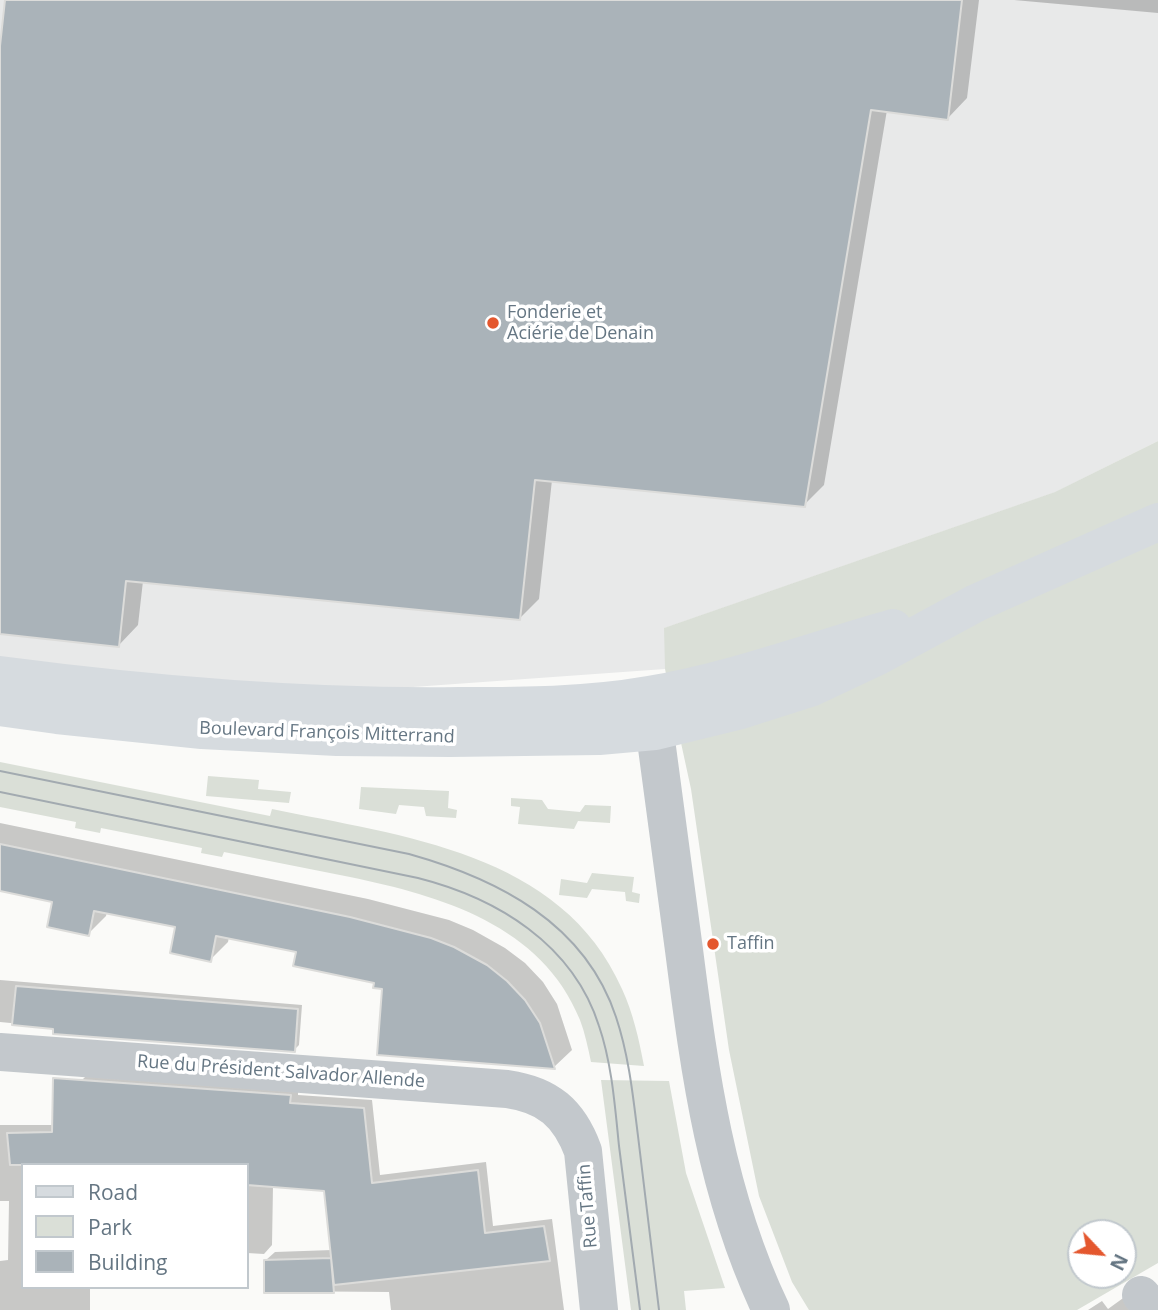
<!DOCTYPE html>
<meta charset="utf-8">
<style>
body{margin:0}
#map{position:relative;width:1158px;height:1310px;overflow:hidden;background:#fafaf8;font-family:"Open Sans",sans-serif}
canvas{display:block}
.legend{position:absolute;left:21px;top:1163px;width:228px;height:126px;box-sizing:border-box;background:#fff;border:2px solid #c1c8cd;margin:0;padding:9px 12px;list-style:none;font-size:21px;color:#657683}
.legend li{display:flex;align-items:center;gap:14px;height:35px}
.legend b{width:35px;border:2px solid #c1c8cd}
.north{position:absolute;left:1067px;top:1219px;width:70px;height:70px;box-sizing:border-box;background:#fff;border:2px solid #c1c8cd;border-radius:50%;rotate:116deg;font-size:19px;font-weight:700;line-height:28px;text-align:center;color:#657683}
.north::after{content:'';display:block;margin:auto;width:24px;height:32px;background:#e4572e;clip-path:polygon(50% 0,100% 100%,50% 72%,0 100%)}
</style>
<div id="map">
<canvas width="1158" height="1310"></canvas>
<ul class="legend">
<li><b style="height:9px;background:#d6dbdf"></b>Road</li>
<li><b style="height:19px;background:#dadfd7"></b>Park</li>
<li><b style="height:19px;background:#aab3b9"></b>Building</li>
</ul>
<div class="north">N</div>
</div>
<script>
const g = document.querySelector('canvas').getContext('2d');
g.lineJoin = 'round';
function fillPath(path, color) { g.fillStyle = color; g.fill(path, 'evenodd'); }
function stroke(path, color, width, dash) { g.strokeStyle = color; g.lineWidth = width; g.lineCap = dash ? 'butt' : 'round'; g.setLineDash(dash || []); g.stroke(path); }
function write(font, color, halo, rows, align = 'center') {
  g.font = font + ' "Open Sans",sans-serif'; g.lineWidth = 7; g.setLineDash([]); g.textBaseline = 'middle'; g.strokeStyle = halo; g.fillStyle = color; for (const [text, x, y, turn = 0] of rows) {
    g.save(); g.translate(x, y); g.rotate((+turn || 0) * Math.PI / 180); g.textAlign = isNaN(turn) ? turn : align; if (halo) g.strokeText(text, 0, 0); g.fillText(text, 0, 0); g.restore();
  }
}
const built = new Path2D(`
 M 0,0 L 1158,0 L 1158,441 L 1056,492 L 665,628 L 665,669 L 343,692 L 0,663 Z`);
const green = new Path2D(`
 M 1158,441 L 1158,1263 L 1077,1310 L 809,1310 L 792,1282 L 759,1196 L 729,1050 L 691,789 L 665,669 L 664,628 L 1055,492 ZM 1081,1233 L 1123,1233 L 1123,1275 L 1081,1275 Z
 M 0,762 L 270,816 L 272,809 C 401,836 562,852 622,989 C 633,1013 639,1039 644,1066 L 591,1062 C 588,1048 585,1033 580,1020 C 542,925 441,896 350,877 C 308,869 266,860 224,852 L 222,857 L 201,853 L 202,848 L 101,828 L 100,833 L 75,828 L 76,822 L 0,807 Z
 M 208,776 L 259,780 L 258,789 L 291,792 L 289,803 L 206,796 Z
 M 361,787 L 449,791 L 448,808 L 457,810 L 456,818 L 426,816 L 424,807 L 399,805 L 396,814 L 359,809 Z
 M 511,798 L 542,800 L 548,809 L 580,812 L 585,805 L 611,806 L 610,823 L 578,821 L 574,829 L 518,824 L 520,807 L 511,806 Z
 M 592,873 L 634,877 L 632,892 L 640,894 L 639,903 L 626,901 L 625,892 L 592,889 L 587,898 L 559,895 L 561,879 L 587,883 Z
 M 601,1080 L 669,1081 L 686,1173 L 725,1288 L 684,1291 L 686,1310 L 631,1310 Z`);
const shadow = new Path2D(`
 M 6,0 L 979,0 L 967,98 L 948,118 L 887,110 L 824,485 L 804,505 L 552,480 L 539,599 L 520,618 L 143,581 L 138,625 L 119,645 L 0,633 L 0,60 Z
 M 1014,0 L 1158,0 L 1158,13 Z
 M 0,823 L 368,899 L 449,920 L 473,930 L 505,948 L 525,963 L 543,982 L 557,1004 L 572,1050 L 554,1067 L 375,982 L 298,951 L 229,937 L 228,942 L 210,960 L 177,926 L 107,912 L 106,916 L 88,934 L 54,900 L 0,889 Z
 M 0,980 L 302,1005 L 299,1045 L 294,1050 L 0,1022 Z
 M 90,1072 L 298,1087 L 298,1095 L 372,1100 L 380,1175 L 486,1162 L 493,1226 L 552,1219 L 564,1310 L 391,1310 L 389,1292 L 266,1291 L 266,1260 L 275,1252 L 332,1250 L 325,1190 L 273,1186 L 272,1245 L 264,1254 L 247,1253 L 247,1165 L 23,1165 L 23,1287 L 90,1287 L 90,1310 L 0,1310 L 0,1261 L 8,1260 L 9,1201 L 0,1201 L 0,1125 L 54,1125 L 81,1081 Z
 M 1126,1296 L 1136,1310 L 1088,1310 L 1102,1301 L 1108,1309 Z`);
const building = new Path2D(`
 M 5,0 L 962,0 L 948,120 L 871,110 L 805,507 L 535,480 L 520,620 L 126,581 L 119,647 L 0,634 L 0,46 Z
 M 0,844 L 350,917 L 431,938 L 454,947 L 487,965 L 507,981 L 525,1000 L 540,1023 L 555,1069 L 377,1055 L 382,989 L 373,988 L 374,983 L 293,966 L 296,952 L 216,936 L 211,962 L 170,953 L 175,927 L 94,911 L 89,936 L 47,927 L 52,902 L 0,891 Z
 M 16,986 L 298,1009 L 295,1052 L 53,1034 L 53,1029 L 12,1025 Z
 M 53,1078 L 291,1095 L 290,1103 L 364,1108 L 372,1183 L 478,1170 L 485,1233 L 544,1226 L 550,1261 L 334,1285 L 324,1191 L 247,1185 L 247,1165 L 10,1165 L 7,1133 L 52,1132 Z
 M 331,1258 L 334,1293 L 264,1293 L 264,1260 Z`);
const minor = new Path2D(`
 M 650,697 C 662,781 673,865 684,950 C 700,1075 716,1194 771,1310
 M 0,1052 L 507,1089 C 548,1095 569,1113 583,1151 L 599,1310
 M 1141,1295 L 1154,1310`);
const secondary = new Path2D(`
 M 0,675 C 153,695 305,708 459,706 C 522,706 586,706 649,695 C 732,681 812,651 893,628
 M 0,707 L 57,715 L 202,730 L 337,737 L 450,738 L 599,736 L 655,731 L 741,710 L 810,688 L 878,656 L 976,603 L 1158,522`);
const tram = new Path2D(`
 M 0,771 L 409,854 C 498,879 585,923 616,1017 C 629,1056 633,1096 638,1136 C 645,1194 652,1252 659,1310
 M 0,792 L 418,878 C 497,898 573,944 599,1026 C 612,1064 615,1107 619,1146 C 626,1201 633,1255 640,1310`);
const markers = [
 [493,323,7,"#e4572e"],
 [713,944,7,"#e4572e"]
];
const poiNames = [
 ["Fonderie et",507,313],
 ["Aciérie de Denain",507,334],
 ["Taffin",727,944]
];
const streetNames = [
 ["Boulevard François Mitterrand",327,733,2],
 ["Rue du Président Salvador Allende",281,1072,4],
 ["Rue Taffin",588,1206,-95]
];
fillPath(built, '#e8e9e9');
fillPath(green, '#dadfd7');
fillPath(shadow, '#0003');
fillPath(building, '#aab3b9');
stroke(building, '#dcdcda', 2);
stroke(minor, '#c3c8cc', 38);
stroke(secondary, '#d6dbdf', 38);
stroke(tram, '#a2aab0', 2);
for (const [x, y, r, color] of markers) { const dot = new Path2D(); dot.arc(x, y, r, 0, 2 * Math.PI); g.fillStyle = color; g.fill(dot); stroke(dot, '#fff', 2.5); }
write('18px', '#657683', '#fff', poiNames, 'left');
write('18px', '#657683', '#fff', streetNames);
</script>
